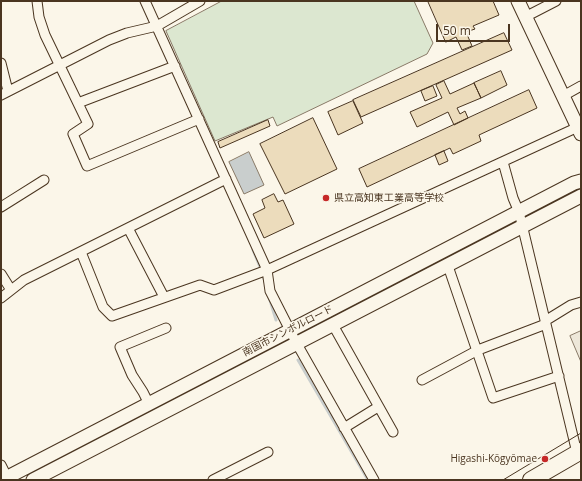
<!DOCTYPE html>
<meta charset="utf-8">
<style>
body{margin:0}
#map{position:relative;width:582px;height:481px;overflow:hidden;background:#fbf6e9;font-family:"Open Sans",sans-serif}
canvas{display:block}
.frame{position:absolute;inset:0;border:2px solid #4a3520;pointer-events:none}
.scale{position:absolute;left:436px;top:24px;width:74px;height:18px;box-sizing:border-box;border:2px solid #4a3520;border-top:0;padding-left:5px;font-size:12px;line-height:14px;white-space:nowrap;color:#4a3520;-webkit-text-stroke:3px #fbf6e9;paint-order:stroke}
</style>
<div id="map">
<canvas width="582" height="481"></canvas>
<div class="frame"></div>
<div class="scale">50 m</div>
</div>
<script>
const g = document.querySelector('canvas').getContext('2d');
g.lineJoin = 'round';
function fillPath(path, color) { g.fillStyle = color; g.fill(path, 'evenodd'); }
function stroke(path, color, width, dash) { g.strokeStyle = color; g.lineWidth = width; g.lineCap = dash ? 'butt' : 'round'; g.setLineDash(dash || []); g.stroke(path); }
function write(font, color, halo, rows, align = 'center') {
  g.font = font + ' "Open Sans","Noto Sans JP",sans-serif'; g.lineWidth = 3; g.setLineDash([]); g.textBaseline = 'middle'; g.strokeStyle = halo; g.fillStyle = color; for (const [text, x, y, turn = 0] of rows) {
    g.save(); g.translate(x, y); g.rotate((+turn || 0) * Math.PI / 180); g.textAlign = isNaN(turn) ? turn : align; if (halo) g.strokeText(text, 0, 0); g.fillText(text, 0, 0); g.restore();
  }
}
const green = new Path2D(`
 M 222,1 L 414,1 L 433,43 L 427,54 L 277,126 L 273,117 L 215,141 L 166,31 Z`);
const parking = new Path2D(`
 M 581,331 L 581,362 L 570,336 Z`);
const water = new Path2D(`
 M 249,152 L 264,185 L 244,194 L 229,162 Z`);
const stream = new Path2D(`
 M 253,250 L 260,267 L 265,282
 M 269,297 L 276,320
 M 298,360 L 368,480`);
const building = new Path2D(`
 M 428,1 L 493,1 L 499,15 L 473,26 L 475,29 L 466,32 L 472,46 L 462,50 L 456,37 L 446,42 Z
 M 504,33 L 512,50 L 361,117 L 353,100 Z
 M 501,71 L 507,85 L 481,98 L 474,83 Z
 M 444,81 L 450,94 L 474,83 L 481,98 L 457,108 L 460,114 L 465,111 L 468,118 L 454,125 L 448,112 L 417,127 L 410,112 L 442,98 L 436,85 Z
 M 433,86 L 437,96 L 425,101 L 421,91 Z
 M 529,90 L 537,108 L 479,135 L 481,141 L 453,154 L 450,148 L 367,187 L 359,169 Z
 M 353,101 L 363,123 L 338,135 L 328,112 Z
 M 313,118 L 337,169 L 285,194 L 260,144 Z
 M 268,120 L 270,126 L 220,148 L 218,142 Z
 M 444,151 L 448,161 L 439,165 L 435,155 Z
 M 274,194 L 278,202 L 283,200 L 294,224 L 264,238 L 253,214 L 265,208 L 262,200 Z`);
const street = new Path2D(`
 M 37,1 L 39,17 L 45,35 L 88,124 L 73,134 L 87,166 L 199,119
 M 145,1 L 267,270 L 270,291 L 297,344 L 374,480
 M 525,17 L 556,1
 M 1,63 L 8,91
 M 1,95 L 109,40 L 127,33 L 157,26 L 200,1
 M 563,96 L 581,86
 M 78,103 L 175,66
 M 503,162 L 513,198 L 519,212 L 577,453
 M 1,207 L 44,180
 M 128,228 L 164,297
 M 81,252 L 103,307 L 112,316 L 200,285 L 214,290 L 267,270 L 578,127
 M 448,266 L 493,398 L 559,376
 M 1,274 L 11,290
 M 1,298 L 24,280 L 226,179
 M 545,321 L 571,305 L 581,302
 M 333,325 L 393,432
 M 422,380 L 478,350 L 546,324
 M 149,404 L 143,392 L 132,375 L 120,347 L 166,328
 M 344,428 L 378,407
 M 1,465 L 7,477
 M 213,480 L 268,452`);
const secondary = new Path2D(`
 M 518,1 L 581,134
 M 2,480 L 574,183 L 581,181
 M 33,480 L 581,196`);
const highway = new Path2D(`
 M 531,480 L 581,451`);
const tram = new Path2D(`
 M 503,480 L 581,433`);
const markers = [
 [326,198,4,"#c62828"],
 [545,459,4,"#c62828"]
];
const poiNames = [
 ["県立高知東工業高等学校",334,198],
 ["Higashi-Kōgyōmae",537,459,"right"]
];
const streetNames = [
 ["南国市シンボルロード",288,331,-27]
];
fillPath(green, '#dce7d0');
stroke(green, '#887966', 1);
fillPath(parking, '#ede7d9');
stroke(parking, '#887966', 1);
fillPath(water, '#c9cecd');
stroke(water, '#887966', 1);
stroke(stream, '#c9cecd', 3);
fillPath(building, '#ecdcbc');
stroke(building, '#4a3520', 1);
stroke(street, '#4a3520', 11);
stroke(secondary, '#4a3520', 15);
stroke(highway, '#4a3520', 18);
stroke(street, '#fbf6e9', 9);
stroke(secondary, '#fbf6e9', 13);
stroke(highway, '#fbf6e9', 16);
stroke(tram, '#4a3520', 1);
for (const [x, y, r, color] of markers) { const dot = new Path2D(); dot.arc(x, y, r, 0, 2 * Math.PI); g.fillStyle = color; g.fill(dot); stroke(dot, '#fbf6e9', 1.5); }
write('10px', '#4a3520', '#fbf6e9', poiNames, 'left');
write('10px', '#4a3520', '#fbf6e9', streetNames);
</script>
